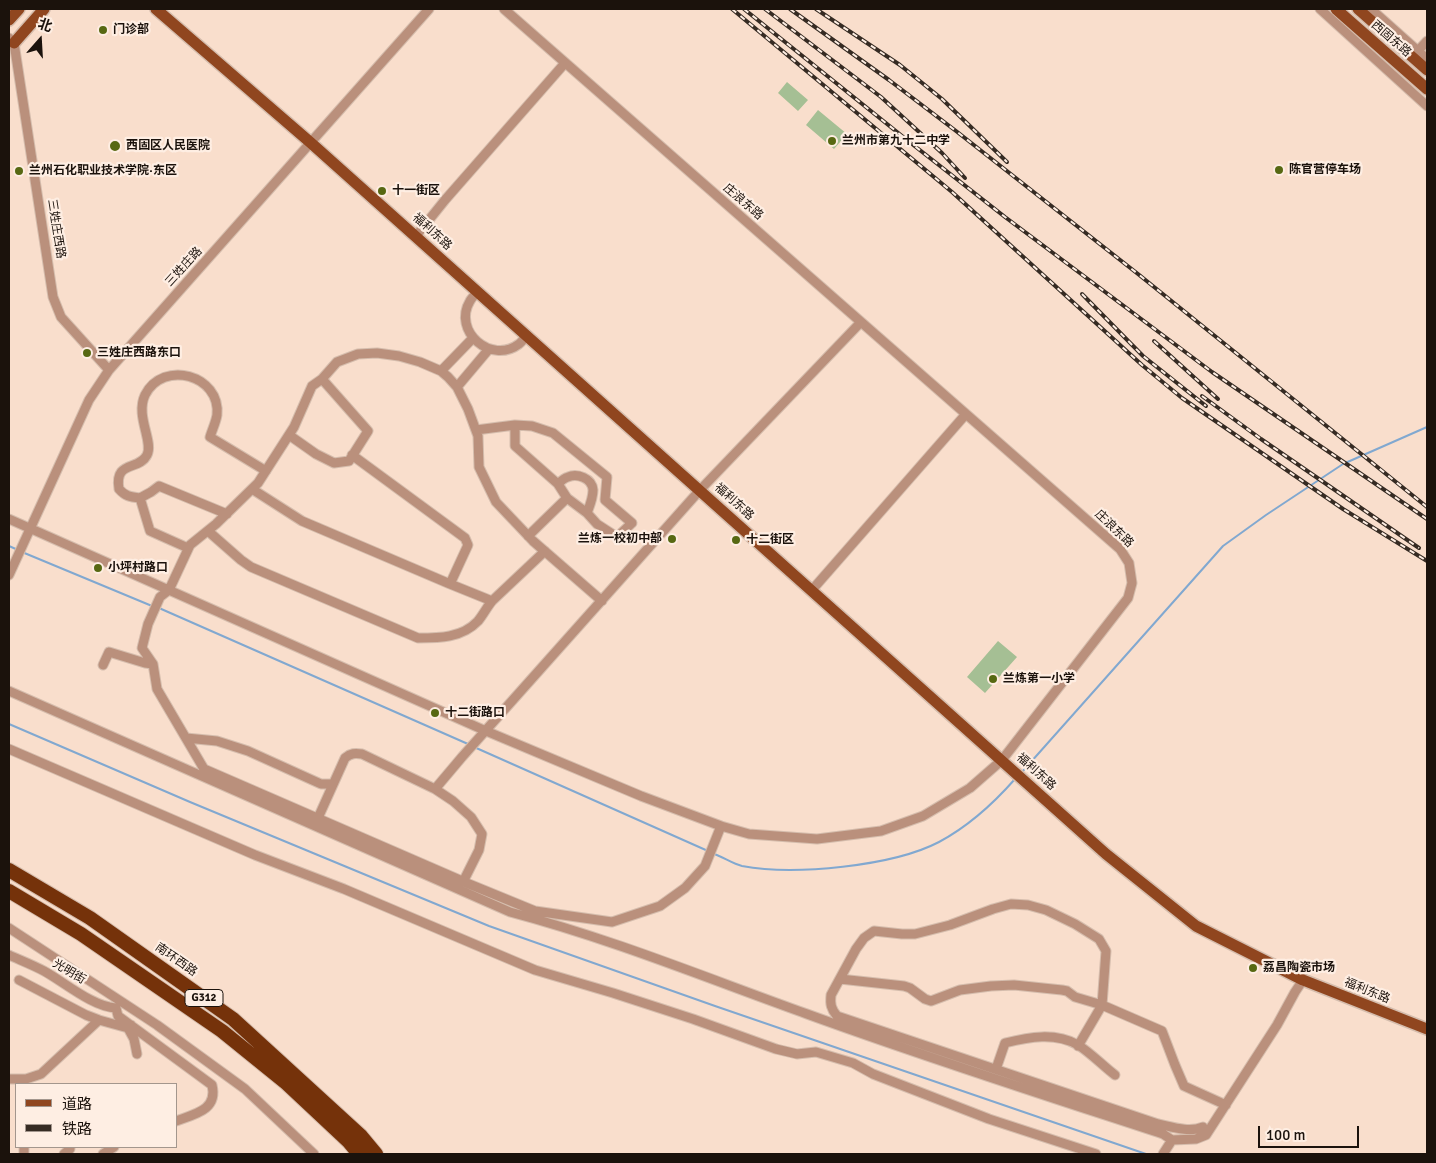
<!DOCTYPE html>
<meta charset="utf-8">
<style>
body{margin:0}
#map{position:relative;width:1436px;height:1163px;overflow:hidden;background:#f9decc;font-family:Signika,"Noto Sans SC",sans-serif}
canvas{display:block}
.frame{position:absolute;inset:0;border:10px solid #1b120c;pointer-events:none}
.legend{position:absolute;left:15px;top:1083px;width:162px;height:65px;box-sizing:border-box;background:#feeee3;border:1px solid #a3968d;margin:0;padding:6px 9px;list-style:none;font-size:15px;color:#1b120c}
.legend li{display:flex;align-items:center;gap:10px;height:25px}
.legend b{width:25px;border:1px solid #a3968d}
.north{position:absolute;left:15px;top:15px;width:50px;height:50px;-webkit-text-stroke:4px #feeee3;paint-order:stroke;rotate:19deg;font-size:14px;font-weight:700;line-height:20px;text-align:center;color:#1b120c}
.north::after{content:'';display:block;margin:auto;width:18px;height:22px;background:#1b120c;clip-path:polygon(50% 0,100% 100%,50% 72%,0 100%)}
.scale{position:absolute;left:1258px;top:1126px;width:101px;height:22px;box-sizing:border-box;border:2px solid #1b120c;border-top:0;padding-left:6px;font-size:15px;line-height:18px;white-space:nowrap;color:#1b120c;-webkit-text-stroke:4px #feeee3;paint-order:stroke}
</style>
<div id="map">
<canvas width="1436" height="1163"></canvas>
<div class="frame"></div>
<ul class="legend">
<li><b style="height:6px;background:#90461f"></b>道路</li>
<li><b style="height:6px;background:#362b23"></b>铁路</li>
</ul>
<div class="north">北</div>
<div class="scale">100 m</div>
</div>
<script>
const g = document.querySelector('canvas').getContext('2d');
g.lineJoin = 'round';
function fillPath(path, color) { g.fillStyle = color; g.fill(path, 'evenodd'); }
function stroke(path, color, width, dash) { g.strokeStyle = color; g.lineWidth = width; g.lineCap = dash ? 'butt' : 'round'; g.setLineDash(dash || []); g.stroke(path); }
function write(font, color, halo, rows, align = 'center') {
  g.font = font + ' Signika,"Noto Sans SC",sans-serif'; g.lineWidth = 4.5; g.setLineDash([]); g.textBaseline = 'middle'; g.strokeStyle = halo; g.fillStyle = color; for (const [text, x, y, turn = 0] of rows) {
    g.save(); g.translate(x, y); g.rotate((+turn || 0) * Math.PI / 180); g.textAlign = isNaN(turn) ? turn : align; if (halo) g.strokeText(text, 0, 0); g.fillText(text, 0, 0); g.restore();
  }
}
const green = new Path2D(`
 M 787,82 L 808,100 L 798,111 L 778,93 Z
 M 818,110 L 847,134 L 834,149 L 806,125 Z
 M 998,641 L 1017,657 L 985,693 L 967,677 Z`);
const stream = new Path2D(`
 M 9,546 L 18,550
 M 22,552 L 152,606
 M 159,608 L 468,744
 M 9,724 L 190,802 L 489,926 L 715,1006 L 1146,1154
 M 474,747 L 708,851
 M 1022,772 L 1223,546 L 1266,515 L 1343,464 L 1427,427
 M 714,854 C 723,857 733,864 742,866 C 794,876 893,866 939,842 C 969,826 993,804 1015,779`);
const minor = new Path2D(`
 M 1320,9 L 1427,106
 M 1371,9 L 1427,59
 M 9,38 L 14,43 L 53,297 L 61,317 L 109,370
 M 1414,55 L 1427,41
 M 416,236 L 445,200 L 565,63
 M 478,292 C 476,294 472,297 470,301 C 452,331 491,365 519,344 C 522,342 524,338 527,335
 M 441,371 L 473,338
 M 457,387 L 489,349
 M 515,425 L 532,426 L 553,433 L 607,477 L 605,500 L 632,523 L 617,537 L 597,524 L 587,513 L 567,498
 M 476,430 L 515,425 L 515,446 L 558,484 L 567,498 L 528,536
 M 289,435 L 316,454 L 334,463 L 349,461 L 368,431 L 322,379
 M 558,484 C 561,481 564,478 568,477 C 577,473 592,478 593,490 C 593,498 590,505 587,513
 M 252,489 L 302,521 L 450,584 L 468,545 L 465,538 L 352,455
 M 140,498 C 130,497 125,496 119,489 C 114,460 139,471 147,455 C 154,442 135,416 145,395 C 163,359 221,375 217,415 C 216,422 212,430 210,437 L 266,471
 M 9,519 L 486,731 L 641,796 L 721,826 L 749,834 L 817,839 L 881,831 L 923,816 L 970,788 L 1002,760 L 1128,598 L 1132,583 L 1129,563 L 1120,549 L 504,9
 M 208,531 L 241,560 L 251,567 L 418,638 C 439,638 462,638 478,621 C 483,615 487,607 492,601
 M 188,548 L 150,531 L 140,498 L 151,492 L 159,486 L 227,514
 M 9,575 L 89,400 L 109,370 L 429,9
 M 450,584 L 492,601 L 545,551
 M 812,590 L 966,414
 M 602,601 L 533,541 L 496,502 L 479,467 L 478,436 L 468,409 L 457,387 L 448,377 L 441,371 L 420,362 L 399,356 L 377,353 L 358,354 L 337,362 L 322,379 L 312,386 L 294,427 L 258,483 L 216,524 L 190,545 L 169,590 L 160,597 L 148,624 L 142,648 L 153,664 L 157,689 L 204,769 L 469,884 L 535,911 L 612,922 L 660,906 L 685,888 L 705,866 L 721,826
 M 103,665 L 109,652 L 145,663 L 153,664
 M 9,691 L 510,912 C 612,939 709,979 807,1014 C 925,1057 1044,1095 1163,1134 L 1172,1140
 M 186,738 L 217,741 L 248,751 L 321,784 L 332,784
 M 9,749 L 255,855 L 344,889 L 535,970 L 613,993 L 693,1019 L 776,1049 L 797,1054 L 816,1052 L 853,1063 L 873,1074 L 989,1119 L 1096,1154
 M 435,789 L 462,757 L 700,490 L 861,322
 M 318,818 L 345,758 C 351,753 355,753 362,754 L 435,789 L 453,801 L 471,817 L 482,834 L 479,850 L 463,882
 M 9,928 L 157,1025 L 245,1089 L 314,1154
 M 9,955 C 20,960 33,965 44,971 C 64,982 93,1007 116,1008
 M 840,979 L 904,986 L 910,988 L 925,999 L 931,1001 L 960,990 L 991,986 L 1014,985 L 1062,990 L 1067,991 L 1075,997 L 1102,1005 L 1162,1031 L 1175,1065 L 1184,1086 L 1226,1105
 M 19,980 L 86,1015 L 99,1020 L 128,1028 L 131,1025
 M 116,1008 L 118,1016 L 212,1085 C 218,1110 195,1114 176,1121
 M 128,1028 L 134,1039 L 137,1054
 M 1078,1046 L 1102,1005 L 1106,951 L 1099,939 L 1075,924 L 1046,910 L 1028,905 L 1011,904 L 993,909 L 950,925 L 915,934 L 902,934 L 874,931 L 864,938 L 856,949 L 831,995 C 830,1004 831,1009 837,1016 L 1158,1124 C 1172,1127 1189,1133 1203,1127
 M 996,1069 L 1005,1043 C 1029,1037 1055,1032 1078,1045 C 1091,1053 1103,1066 1115,1075
 M 9,1079 L 26,1079 L 41,1074 L 99,1020
 M 24,1154 L 24,1147
 M 64,1154 L 70,1149 L 70,1147
 M 103,1154 L 114,1147
 M 1163,1154 L 1172,1140 L 1196,1139 L 1206,1135 L 1277,1025 L 1295,992 L 1303,980`);
const major = new Path2D(`
 M 156,9 L 311,143 L 1106,854 L 1196,926 L 1303,980 L 1427,1029
 M 1336,9 L 1427,89
 M 1358,9 L 1427,70
 M 9,20 L 19,9
 M 14,43 L 44,9`);
const highway = new Path2D(`
 M 9,870 L 90,918 L 233,1019 L 361,1136 L 376,1154
 M 9,891 L 81,934 L 222,1031 L 285,1082 L 349,1142 L 359,1154`);
const rail = new Path2D(`
 M 732,9 L 952,192 L 1142,365 L 1182,398 L 1343,509 L 1427,561
 M 744,9 L 907,140 L 1005,217 L 1212,372 L 1427,519
 M 765,9 L 881,97 L 942,153 L 965,178
 M 790,9 L 889,80 L 956,131 L 1138,274 L 1427,507
 M 816,9 L 900,65 L 942,99 L 1007,162
 M 1082,294 L 1143,356 L 1206,406
 M 1154,341 L 1218,399
 M 1202,396 L 1261,439 L 1419,548`);
const markers = [
 [103,30,5,"#576812"],
 [832,141,5,"#576812"],
 [115,146,6,"#576812"],
 [1279,170,5,"#576812"],
 [19,171,5,"#576812"],
 [382,191,5,"#576812"],
 [87,353,5,"#576812"],
 [672,539,5,"#576812"],
 [736,540,5,"#576812"],
 [98,568,5,"#576812"],
 [993,679,5,"#576812"],
 [435,713,5,"#576812"],
 [1253,968,5,"#576812"]
];
const shields = [
 [204,998,38]
];
const shieldNames = [
 ["G312",204,998]
];
const poiNames = [
 ["门诊部",113,30],
 ["兰州市第九十二中学",842,141],
 ["西固区人民医院",126,146],
 ["陈官营停车场",1289,170],
 ["兰州石化职业技术学院·东区",29,171],
 ["十一街区",392,191],
 ["三姓庄西路东口",97,353],
 ["兰炼一校初中部",662,539,"right"],
 ["十二街区",746,540],
 ["小坪村路口",108,568],
 ["兰炼第一小学",1003,679],
 ["十二街路口",445,713],
 ["荔昌陶瓷市场",1263,968]
];
const streetNames = [
 ["西固东路",1391,39,41],
 ["庄浪东路",743,202,41],
 ["三姓庄西路",56,229,81],
 ["福利东路",432,232,42],
 ["三姓庄路",184,267,-48],
 ["福利东路",734,502,42],
 ["庄浪东路",1114,529,44],
 ["福利东路",1036,772,42],
 ["南环西路",176,960,35],
 ["光明街",69,972,31],
 ["福利东路",1367,991,22]
];
fillPath(green, '#a5bf94');
stroke(stream, '#81a8d0', 2);
stroke(minor, '#d5bdad', 11);
stroke(major, '#d5bdad', 14);
stroke(highway, '#d5bdad', 16);
stroke(minor, '#ba907c', 9);
stroke(major, '#90461f', 11);
stroke(highway, '#75320a', 14);
stroke(rail, '#362b23', 4);
stroke(rail, '#feeee3', 2, [5.5]);
for (const [x, y, r, color] of markers) { const dot = new Path2D(); dot.arc(x, y, r, 0, 2 * Math.PI); g.fillStyle = color; g.fill(dot); stroke(dot, '#feeee3', 2); }
for (const [x, y, w] of shields) { const box = new Path2D(); box.roundRect(x - w / 2, y - 8.5, w, 17, 4); g.fillStyle = '#feeee3'; g.fill(box); stroke(box, '#1b120c', 1); }
write('bold 11px', '#1b120c', null, shieldNames);
write('bold 12px', '#1b120c', '#feeee3', poiNames, 'left');
write('12px', '#1b120c', '#feeee3', streetNames);
</script>
